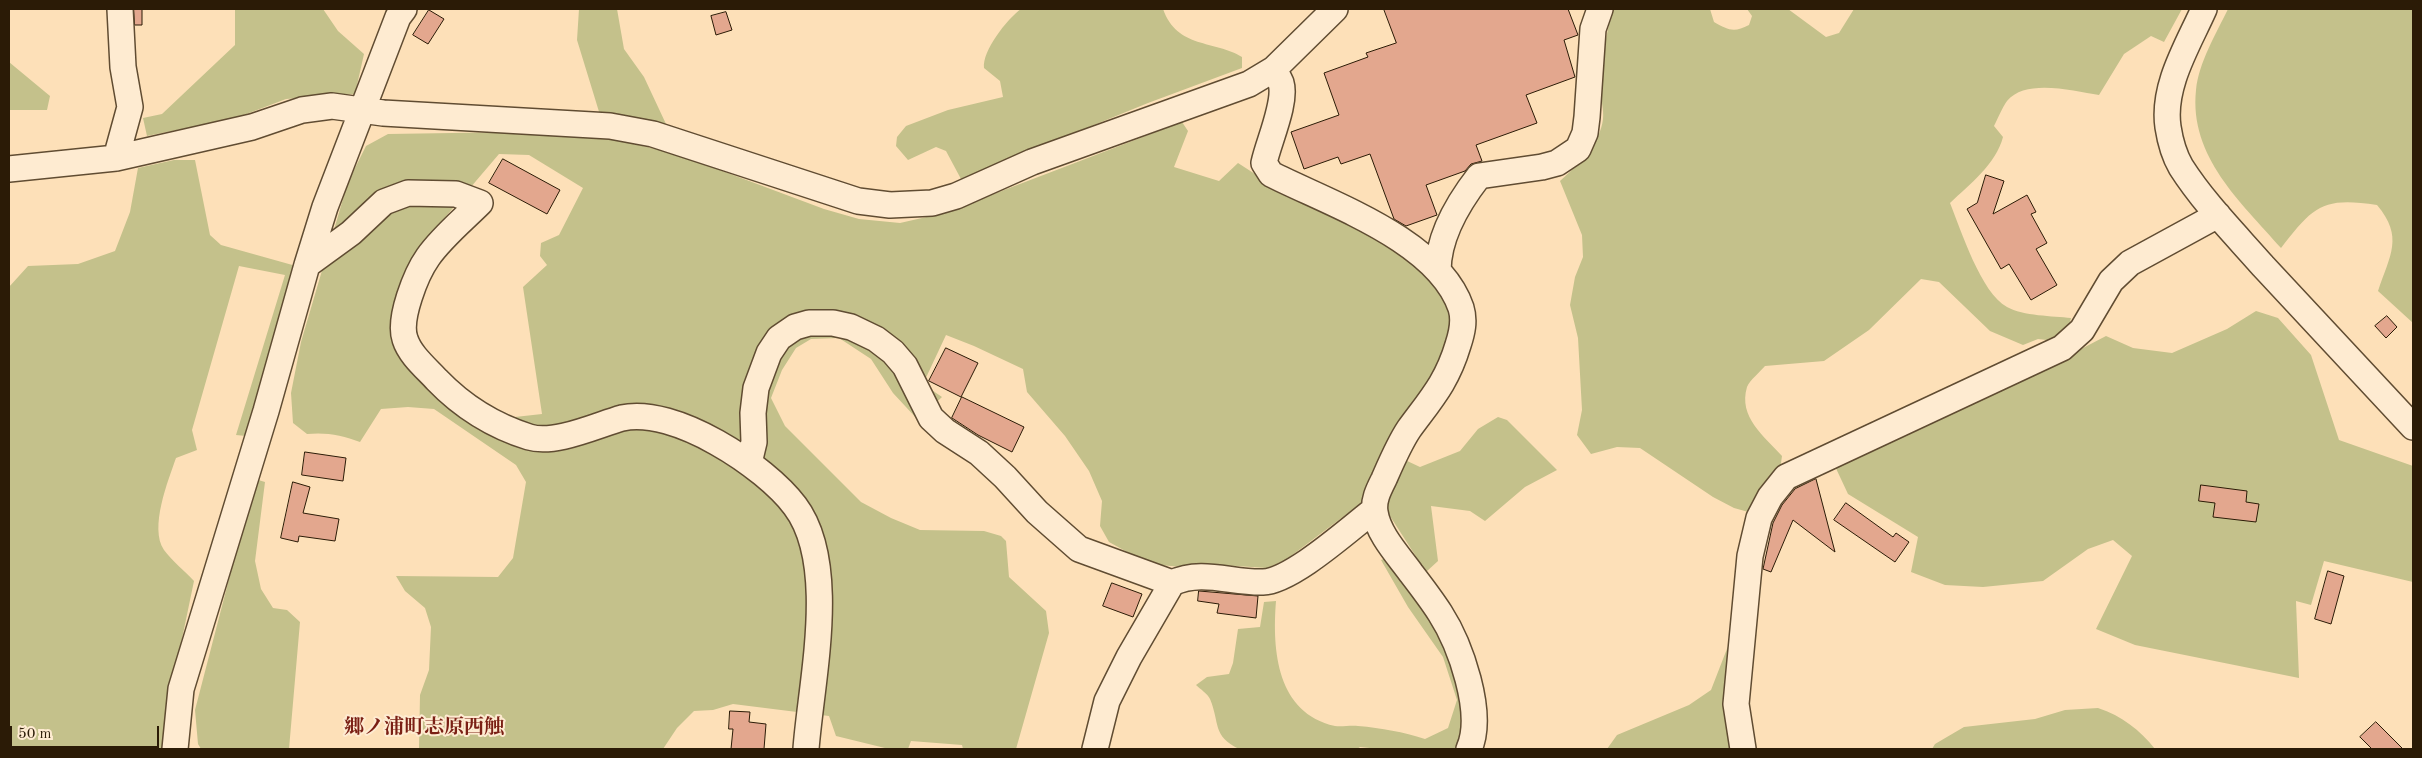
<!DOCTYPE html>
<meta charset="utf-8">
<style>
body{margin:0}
#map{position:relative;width:2422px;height:758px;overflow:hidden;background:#fde0b8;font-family:"Old Standard TT",serif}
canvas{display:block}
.frame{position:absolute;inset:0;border:10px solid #2b1b06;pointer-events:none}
.scale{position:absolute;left:10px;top:726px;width:149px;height:22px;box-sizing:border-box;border:2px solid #2b1b06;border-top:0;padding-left:6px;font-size:15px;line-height:18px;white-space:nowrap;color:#2b1b06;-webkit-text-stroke:4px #feebd1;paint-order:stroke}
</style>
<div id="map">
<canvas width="2422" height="758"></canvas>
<div class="frame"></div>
<div class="scale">50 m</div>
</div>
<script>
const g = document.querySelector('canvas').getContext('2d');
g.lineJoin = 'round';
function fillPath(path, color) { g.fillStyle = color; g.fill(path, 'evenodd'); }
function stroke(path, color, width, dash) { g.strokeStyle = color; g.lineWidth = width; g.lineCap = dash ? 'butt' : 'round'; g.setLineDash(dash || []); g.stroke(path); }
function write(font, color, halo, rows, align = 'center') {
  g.font = font + ' "Old Standard TT","Noto Serif JP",serif'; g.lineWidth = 4; g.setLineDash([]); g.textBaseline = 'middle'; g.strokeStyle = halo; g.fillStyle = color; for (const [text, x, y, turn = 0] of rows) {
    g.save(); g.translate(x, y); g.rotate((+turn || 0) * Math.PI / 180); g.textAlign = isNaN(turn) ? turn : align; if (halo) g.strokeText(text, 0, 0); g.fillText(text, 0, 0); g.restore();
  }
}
const green = new Path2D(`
 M 235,9 L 323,9 L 338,31 L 364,54 L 355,94 L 286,99 L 236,118 L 147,136 L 143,118 L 162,114 L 235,45 Z
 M 579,9 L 617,9 L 624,49 L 644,77 L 666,124 L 600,115 L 577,40 Z
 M 1021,9 L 1163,9 C 1177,49 1215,40 1242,57 L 1242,68 L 1148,103 L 961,179 L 946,151 L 936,147 L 908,160 L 896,146 L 897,137 L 906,126 L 948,110 L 1003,97 L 1000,81 L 984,68 C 982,51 1007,19 1021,9 Z
 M 1613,9 L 1710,9 L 1714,22 C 1728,30 1734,33 1749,25 L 1752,16 L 1747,9 L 1788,9 L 1826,37 L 1839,33 L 1854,9 L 2182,9 L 2164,42 L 2151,36 L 2124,54 L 2099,95 C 2073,91 2026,78 2007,101 C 2002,108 1998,118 1994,126 L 2003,137 C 1996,164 1970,184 1950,203 C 1961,230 1981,293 2007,307 C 2023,316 2053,316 2071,318 L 2068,331 L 2056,341 L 2038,339 L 2023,345 L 1990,331 L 1939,282 L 1921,279 L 1869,330 L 1824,361 L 1765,366 C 1760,372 1750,380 1747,387 C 1738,417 1764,436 1782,456 L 1780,470 L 1752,513 L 1734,508 L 1713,497 L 1640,448 L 1617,447 L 1591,454 L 1577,435 L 1582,410 L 1578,338 L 1570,305 L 1575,277 L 1583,257 L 1582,235 L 1560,181 C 1578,165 1600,144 1603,119 C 1604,110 1601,101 1601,92 C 1602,65 1605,35 1613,9 Z
 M 2228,9 L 2413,9 L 2413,323 L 2378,291 C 2390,255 2404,237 2377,205 C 2322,197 2314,206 2281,248 C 2241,202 2189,157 2196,90 C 2199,62 2216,34 2228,9 Z
 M 9,62 L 50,96 L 47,110 L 9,110 Z
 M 1182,122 L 1188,131 L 1174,167 L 1219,181 L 1238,163 L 1272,185 L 1365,229 L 1420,265 L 1439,286 L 1454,321 L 1454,344 L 1388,452 L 1420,467 L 1460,451 L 1478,429 L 1498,417 L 1507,420 L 1557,470 L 1525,487 L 1485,521 L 1470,511 L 1431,506 L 1438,561 L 1426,572 L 1388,513 L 1366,502 L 1356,507 L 1287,559 L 1267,568 L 1221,565 L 1182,567 L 1149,564 L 1109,542 L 1100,526 L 1102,501 L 1089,471 L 1065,436 L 1027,392 L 1023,369 L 974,346 L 946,335 L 923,384 L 942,397 L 918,420 L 893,393 L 871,359 L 839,338 L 811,339 L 796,348 L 782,370 L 771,398 L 785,426 L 861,502 L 891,518 L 920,530 L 984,531 L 1001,536 L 1006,541 L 1009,577 L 1046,611 L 1049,633 L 1016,749 L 963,749 L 962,745 L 911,741 L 908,749 L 889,749 L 836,736 L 829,716 L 733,704 L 713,710 L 694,711 L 677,728 L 663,749 L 419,749 L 420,695 L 429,670 L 431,627 L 425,608 L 405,591 L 396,576 L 498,577 L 513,558 L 526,482 L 516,465 L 434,409 L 408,407 L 381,409 L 360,442 C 343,435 325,432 307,434 L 293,423 L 291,393 L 301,342 L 348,182 L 366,146 L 388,134 L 517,132 L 612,139 L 677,154 L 824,209 L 859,219 L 900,223 L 944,213 ZM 499,154 L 529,155 L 583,188 L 559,235 L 541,243 L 540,256 L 547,265 L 523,287 L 542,414 L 506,418 L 401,352 L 424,242 Z
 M 174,160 L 195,160 L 210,235 L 221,245 L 296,266 L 246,436 L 236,435 L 285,275 L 239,266 L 192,430 L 197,450 L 176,458 C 168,481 149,528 164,550 C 172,561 185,571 194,581 L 173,682 L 166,749 L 9,749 L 9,287 L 28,266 L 78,264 L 115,251 L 130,212 L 138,168 Z
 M 2256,311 L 2278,318 L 2311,355 L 2339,440 L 2413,466 L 2413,582 L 2324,561 L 2311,605 L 2296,601 L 2299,678 L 2135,645 L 2096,629 L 2132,556 L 2113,540 L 2088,549 L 2043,581 L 1983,587 L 1945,585 L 1911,572 L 1918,537 L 1848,494 L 1833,462 L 2039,371 L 2106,336 L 2133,348 L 2172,353 L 2227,329 Z
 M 255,479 L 265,482 L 255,561 L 261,589 L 273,608 L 287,610 L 300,622 L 289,749 L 201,749 L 198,744 L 195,710 Z
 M 1388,557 L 1443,635 L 1467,706 L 1461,749 L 1379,749 L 1360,747 L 1357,749 L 1239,749 C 1212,736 1220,723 1210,699 C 1208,694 1200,689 1196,685 L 1207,677 L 1229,674 L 1233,663 L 1238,629 L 1260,627 L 1264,602 L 1276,601 C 1272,651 1277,713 1335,726 C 1342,727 1351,725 1358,726 C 1382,728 1403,732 1425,739 L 1448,728 L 1457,700 L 1443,657 L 1408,607 L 1381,560 Z
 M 1730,641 L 1734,749 L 1607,749 L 1617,735 L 1689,705 L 1711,690 Z
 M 2098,708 C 2122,716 2140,730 2155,749 L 1932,749 L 1935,744 L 1964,727 L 2035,719 L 2065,710 Z`);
const building = new Path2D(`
 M 134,9 L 142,9 L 142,25 L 135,25 Z
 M 1384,9 L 1568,9 L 1578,35 L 1564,40 L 1575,77 L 1526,95 L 1537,123 L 1476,145 L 1482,161 L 1471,164 L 1465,171 L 1426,185 L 1437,215 L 1406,226 L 1394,219 L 1370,154 L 1341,164 L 1338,157 L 1304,169 L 1291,132 L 1339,115 L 1324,73 L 1368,57 L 1366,53 L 1396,43 Z
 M 429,10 L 444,19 L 428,44 L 413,35 Z
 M 726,12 L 732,30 L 716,35 L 711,16 Z
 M 503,159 L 560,190 L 547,214 L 489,183 Z
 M 1986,175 L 2004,181 L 1993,214 L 2027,195 L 2036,212 L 2031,214 L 2047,243 L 2036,249 L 2057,285 L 2031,300 L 2009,264 L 2001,269 L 1967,209 L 1977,203 Z
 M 2387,316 L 2397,327 L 2386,338 L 2375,326 Z
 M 946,348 L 978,363 L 961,397 L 929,381 Z
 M 962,397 L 1024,427 L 1012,452 L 978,435 L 952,418 Z
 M 305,452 L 346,458 L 343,481 L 302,475 Z
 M 1816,479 L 1835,552 L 1793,520 L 1771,572 L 1763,569 L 1773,523 L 1782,505 L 1795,489 Z
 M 293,482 L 310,487 L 303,513 L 339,519 L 335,541 L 299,536 L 298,542 L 281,538 Z
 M 2201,485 L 2247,491 L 2246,502 L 2259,504 L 2256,522 L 2213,517 L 2215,503 L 2199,501 Z
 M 1846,503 L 1893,537 L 1896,533 L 1909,542 L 1895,562 L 1834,520 Z
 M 2328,571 L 2344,576 L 2331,624 L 2315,619 Z
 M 1112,583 L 1142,594 L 1133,617 L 1103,606 Z
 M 1199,591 L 1258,596 L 1256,618 L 1217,613 L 1219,604 L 1198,601 Z
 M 730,711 L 750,712 L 749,722 L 766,724 L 764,749 L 731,749 L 733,729 L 729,729 Z
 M 2376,722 L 2403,749 L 2372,749 L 2360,737 Z`);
const minor = new Path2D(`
 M 2204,9 C 2188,45 2162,86 2168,127 C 2170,140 2174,155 2181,167 C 2204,203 2235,234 2263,266 C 2313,320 2363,374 2413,427
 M 1274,69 C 1276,73 1279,78 1281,83 C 1287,102 1268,143 1264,163 L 1271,174 C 1330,204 1438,240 1461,308 C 1465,321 1462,333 1458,345 C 1447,382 1431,399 1409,429 C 1399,444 1391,463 1384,479 C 1379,489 1373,500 1375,512 C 1378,534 1398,555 1411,573 C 1421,586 1431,599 1440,613 C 1460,644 1485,713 1469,749
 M 116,158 L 130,107 L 123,67 L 120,9
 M 9,169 L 116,158 L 252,127 L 302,110 L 332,106 L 383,113 L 610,126 L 653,134 L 858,201 L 890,205 L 932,203 L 956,196 L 1032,162 L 1249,84 L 1274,69 L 1335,9
 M 307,265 L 351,233 L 384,202 L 408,193 L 456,194 L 480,203 C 463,220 442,237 428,257 C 416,274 398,319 405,339 C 410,355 426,368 437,380 C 462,406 494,426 529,437 C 555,445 597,425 622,418 C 674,406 765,466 795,506 C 839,564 811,681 806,749
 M 1438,271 C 1438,236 1458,203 1479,176 L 1542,167 L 1557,163 L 1578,149 L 1585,133 L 1587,117 L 1593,29 L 1600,9
 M 749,463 L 754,442 L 753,413 L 756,388 L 769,353 L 779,338 L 795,327 L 809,323 L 833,323 L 851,327 L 876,339 L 893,352 L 905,366 L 931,418 L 945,431 L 979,453 L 1005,477 L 1037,512 L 1079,549 L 1172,583
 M 175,749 L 181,689 L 266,411 L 307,265 L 325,207 L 398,17 L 404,9
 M 1095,749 L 1107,701 L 1129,657 L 1172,583 C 1202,569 1231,583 1263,582 C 1292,581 1349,529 1374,510
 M 1743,749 L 1736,704 L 1750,556 L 1759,518 L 1770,497 L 1786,477 L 2062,348 L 2082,330 L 2111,281 L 2130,263 L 2218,215`);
const quarterNames = [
 ["郷ノ浦町志原西触",424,728]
];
fillPath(green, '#c4c18b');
fillPath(building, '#e3a78e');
stroke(building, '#2b1b06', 1);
stroke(minor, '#604c32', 28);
stroke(minor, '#feebd1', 25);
write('bold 20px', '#7a1f14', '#feebd1', quarterNames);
</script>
